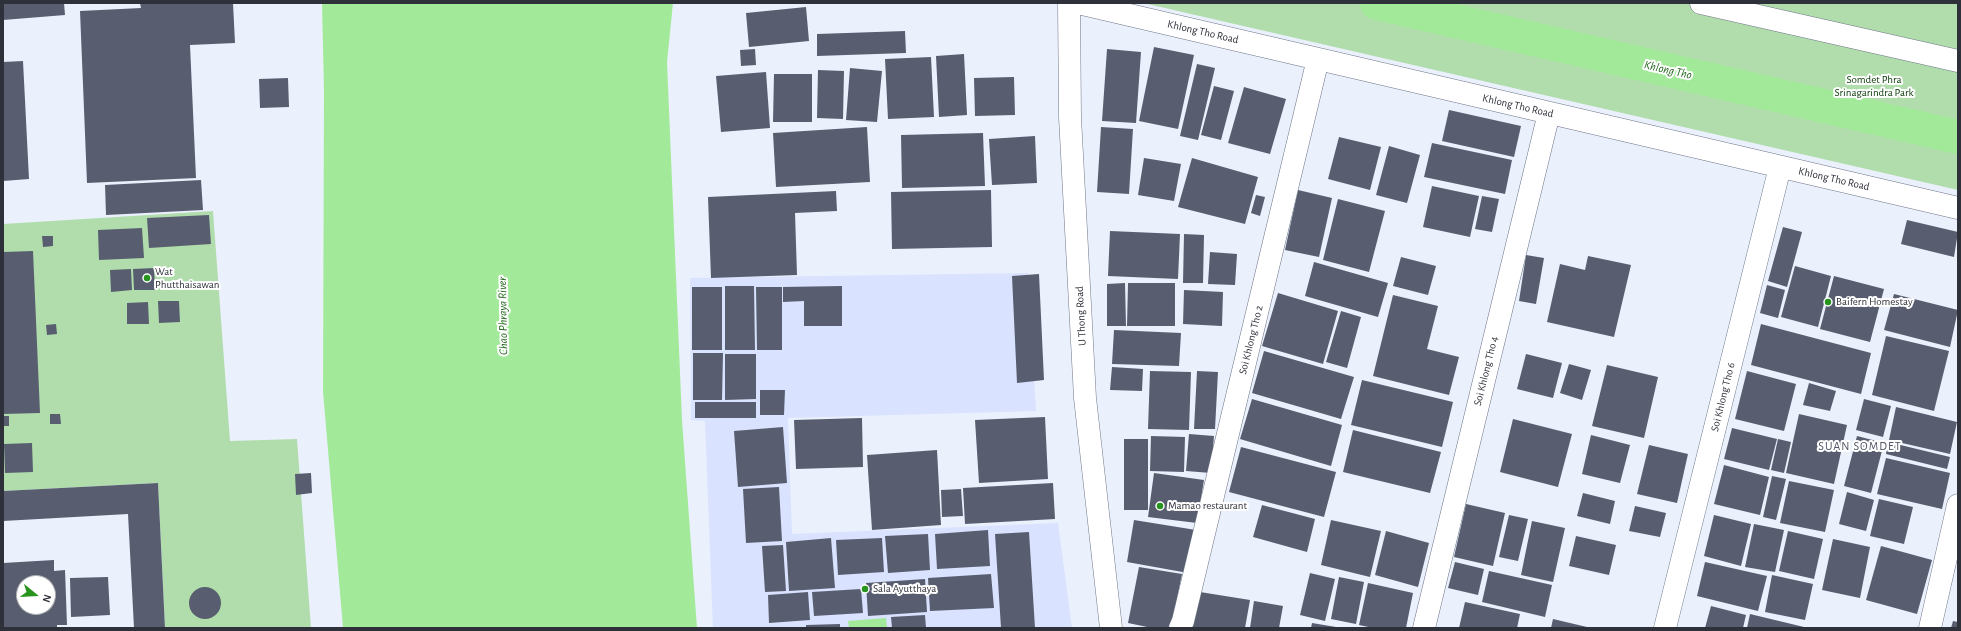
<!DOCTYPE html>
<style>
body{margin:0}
#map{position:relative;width:1961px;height:631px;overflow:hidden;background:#ebf0fd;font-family:"Alegreya Sans",sans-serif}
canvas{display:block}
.frame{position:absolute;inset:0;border:4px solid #2e3139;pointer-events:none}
.north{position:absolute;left:16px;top:575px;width:40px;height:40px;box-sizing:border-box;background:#fff;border:1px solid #abadb0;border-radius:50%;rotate:108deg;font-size:11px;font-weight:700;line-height:16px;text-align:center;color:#2e3139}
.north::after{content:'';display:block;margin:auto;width:14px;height:18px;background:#27941e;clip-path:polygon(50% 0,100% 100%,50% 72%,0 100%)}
</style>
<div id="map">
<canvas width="1961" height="631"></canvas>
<div class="frame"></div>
<div class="north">N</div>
</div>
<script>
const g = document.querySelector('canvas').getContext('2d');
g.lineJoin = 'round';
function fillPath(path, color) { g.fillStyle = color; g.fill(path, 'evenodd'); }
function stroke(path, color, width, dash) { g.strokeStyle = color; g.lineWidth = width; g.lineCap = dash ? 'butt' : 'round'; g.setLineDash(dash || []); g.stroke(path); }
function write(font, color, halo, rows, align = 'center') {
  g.font = font + ' "Alegreya Sans",sans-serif'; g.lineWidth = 4; g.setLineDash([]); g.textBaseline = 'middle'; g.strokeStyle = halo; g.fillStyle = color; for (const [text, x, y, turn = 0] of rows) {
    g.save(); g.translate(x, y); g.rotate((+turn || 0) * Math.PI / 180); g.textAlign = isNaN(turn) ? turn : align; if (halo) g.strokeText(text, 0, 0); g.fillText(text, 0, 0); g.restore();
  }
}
const built = new Path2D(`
 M 1028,273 L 1036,411 L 788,418 L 792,534 L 1058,523 L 1072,628 L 713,628 L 705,421 L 691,420 L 690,278 Z`);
const green = new Path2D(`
 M 1143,3 L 1958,3 L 1958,190 Z
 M 213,211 L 230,441 L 297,439 L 311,628 L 165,628 L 158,483 L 3,491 L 3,224 Z`);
const water = new Path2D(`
 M 322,3 L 673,3 L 667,62 L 682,420 L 697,628 L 343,628 L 323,391 L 324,91 Z
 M 886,618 L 887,628 L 849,628 L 848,621 Z`);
const canal = new Path2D(`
 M 1377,3 L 1958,137`);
const building = new Path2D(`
 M 3,3 L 64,3 L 65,15 L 3,20 Z
 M 140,3 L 233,3 L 235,43 L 190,45 L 196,178 L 87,183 L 80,11 L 141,8 Z
 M 806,7 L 809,41 L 749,47 L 746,13 Z
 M 905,31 L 906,53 L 817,56 L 817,34 Z
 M 1154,47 L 1194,55 L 1178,129 L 1139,121 Z
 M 755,49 L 756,65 L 741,66 L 740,50 Z
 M 1107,49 L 1141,52 L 1136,123 L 1102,121 Z
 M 964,54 L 967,115 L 939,117 L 936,56 Z
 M 931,57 L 934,117 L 888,119 L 885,59 Z
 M 23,61 L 29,179 L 3,181 L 3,62 Z
 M 1197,64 L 1215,68 L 1198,140 L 1180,136 Z
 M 850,68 L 882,71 L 877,122 L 846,120 Z
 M 818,70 L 844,71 L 843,119 L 817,118 Z
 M 766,72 L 770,128 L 721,132 L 716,76 Z
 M 774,74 L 812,74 L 812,122 L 773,122 Z
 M 1014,77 L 1015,115 L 975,116 L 974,78 Z
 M 288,78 L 289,107 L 260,108 L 259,79 Z
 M 1214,86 L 1234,91 L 1221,140 L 1201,135 Z
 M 1244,87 L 1286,99 L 1270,154 L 1228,143 Z
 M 1449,110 L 1521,126 L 1514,157 L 1442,141 Z
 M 867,127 L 870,182 L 776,187 L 773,133 Z
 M 1101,127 L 1133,129 L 1129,194 L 1097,192 Z
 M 983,133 L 985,186 L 902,188 L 901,135 Z
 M 1035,136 L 1037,183 L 992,185 L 989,139 Z
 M 1339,137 L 1381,147 L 1370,190 L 1328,179 Z
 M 1432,143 L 1512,160 L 1505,194 L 1424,177 Z
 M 1389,146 L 1420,155 L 1407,203 L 1376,195 Z
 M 1144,158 L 1181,164 L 1174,201 L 1138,195 Z
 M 1192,158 L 1258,177 L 1245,224 L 1178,207 Z
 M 201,180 L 203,210 L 106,215 L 105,185 Z
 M 1432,186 L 1479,196 L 1470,237 L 1423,227 Z
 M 991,190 L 992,247 L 892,249 L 891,192 Z
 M 1298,190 L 1332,198 L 1319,257 L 1285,250 Z
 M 836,191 L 837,211 L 795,213 L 797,275 L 711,278 L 708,197 Z
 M 1256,195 L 1265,197 L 1260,216 L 1251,213 Z
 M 1482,196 L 1499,199 L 1492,232 L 1475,229 Z
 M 1338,199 L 1385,211 L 1369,272 L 1323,260 Z
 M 209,215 L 211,244 L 149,248 L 147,218 Z
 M 1907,220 L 1958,232 L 1954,257 L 1901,244 Z
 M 1783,227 L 1802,232 L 1787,287 L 1768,281 Z
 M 142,228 L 144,258 L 99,260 L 98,230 Z
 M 1110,231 L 1180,234 L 1178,279 L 1108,276 Z
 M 1184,234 L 1204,235 L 1203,283 L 1183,283 Z
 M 42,236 L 53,236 L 53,246 L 43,247 Z
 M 33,251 L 40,413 L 3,414 L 3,252 Z
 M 1210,252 L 1237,254 L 1235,285 L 1208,284 Z
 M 1526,255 L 1544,258 L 1536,304 L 1519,301 Z
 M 1588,256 L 1631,265 L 1614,337 L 1547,322 L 1560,264 L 1585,270 Z
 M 1401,257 L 1436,266 L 1428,295 L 1393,286 Z
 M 1314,262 L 1388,283 L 1378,317 L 1305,296 Z
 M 1795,266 L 1831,276 L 1818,327 L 1781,317 Z
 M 154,268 L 155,290 L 134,290 L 133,269 Z
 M 131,269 L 132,290 L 111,292 L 110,270 Z
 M 1039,274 L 1044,380 L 1017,383 L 1012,276 Z
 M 1834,276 L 1884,289 L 1870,342 L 1820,329 Z
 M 1125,283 L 1126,326 L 1107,326 L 1107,284 Z
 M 1128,283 L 1175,283 L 1175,326 L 1127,326 Z
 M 1767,285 L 1785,290 L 1778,318 L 1760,313 Z
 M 725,286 L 754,286 L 755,350 L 725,350 Z
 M 842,286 L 842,326 L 804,326 L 804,301 L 783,302 L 783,287 Z
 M 692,287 L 722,287 L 722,350 L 692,350 Z
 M 756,287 L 782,287 L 782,350 L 757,350 Z
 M 1184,290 L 1223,292 L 1222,326 L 1183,324 Z
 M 1278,293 L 1338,311 L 1323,364 L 1262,346 Z
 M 1894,294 L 1958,310 L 1950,347 L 1884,330 Z
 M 1393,295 L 1438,306 L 1427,349 L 1459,357 L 1449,395 L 1373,376 Z
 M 158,301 L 179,301 L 180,322 L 159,323 Z
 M 148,302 L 149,324 L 127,324 L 127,303 Z
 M 1341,311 L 1361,317 L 1347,368 L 1326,362 Z
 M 56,324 L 57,334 L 47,335 L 46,325 Z
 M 1761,324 L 1871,353 L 1861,394 L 1751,365 Z
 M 1114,330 L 1181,333 L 1179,366 L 1112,364 Z
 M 1886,336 L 1949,351 L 1934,411 L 1872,395 Z
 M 1264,351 L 1354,377 L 1341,419 L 1252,393 Z
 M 693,353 L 723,353 L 722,400 L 693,400 Z
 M 725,354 L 756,354 L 756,399 L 725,400 Z
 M 1526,354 L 1562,363 L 1553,398 L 1517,389 Z
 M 1569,364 L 1591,370 L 1582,400 L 1560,393 Z
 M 1607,365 L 1658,377 L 1644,438 L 1592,426 Z
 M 1112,367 L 1143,369 L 1142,391 L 1110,390 Z
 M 1150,371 L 1191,372 L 1189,430 L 1148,429 Z
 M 1197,371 L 1218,372 L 1215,429 L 1194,429 Z
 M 1747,371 L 1796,384 L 1784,431 L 1735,419 Z
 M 1362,380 L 1453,402 L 1442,447 L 1351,425 Z
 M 1809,383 L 1836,391 L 1830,411 L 1803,405 Z
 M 760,390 L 785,390 L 784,415 L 760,415 Z
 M 1252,399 L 1342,425 L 1331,466 L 1240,439 Z
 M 1864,399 L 1891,406 L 1883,437 L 1856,430 Z
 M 695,402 L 756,402 L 756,418 L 695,418 Z
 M 1896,407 L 1957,422 L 1950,454 L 1889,440 Z
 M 50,414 L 60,414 L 61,424 L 50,424 Z
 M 1799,414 L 1847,425 L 1834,484 L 1786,473 Z
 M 3,416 L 9,416 L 9,426 L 3,426 Z
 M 1045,417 L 1048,479 L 979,483 L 975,420 Z
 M 862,418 L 863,467 L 796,469 L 794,420 Z
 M 1513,419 L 1572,434 L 1558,487 L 1500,472 Z
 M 783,427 L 787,483 L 738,487 L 734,431 Z
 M 1732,428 L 1777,439 L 1769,470 L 1724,459 Z
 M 1353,430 L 1441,452 L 1430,493 L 1343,472 Z
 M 1189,434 L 1214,436 L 1211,473 L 1186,471 Z
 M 1591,435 L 1630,445 L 1620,483 L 1582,474 Z
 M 1151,436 L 1185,437 L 1184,472 L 1150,471 Z
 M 1857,436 L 1884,443 L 1871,493 L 1844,486 Z
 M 1124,439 L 1148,439 L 1148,510 L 1124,510 Z
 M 1778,439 L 1791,442 L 1784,473 L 1771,470 Z
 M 1888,442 L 1950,457 L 1947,469 L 1886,454 Z
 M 32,443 L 33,472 L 5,473 L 4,444 Z
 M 1649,445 L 1688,454 L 1677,503 L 1637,494 Z
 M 1241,447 L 1336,472 L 1324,517 L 1229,492 Z
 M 937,450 L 941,525 L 872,530 L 867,455 Z
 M 1886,458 L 1950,473 L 1942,509 L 1877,494 Z
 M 1724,465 L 1769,477 L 1760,515 L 1714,504 Z
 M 311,473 L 312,493 L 296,495 L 295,474 Z
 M 1154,473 L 1204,480 L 1197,523 L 1148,517 Z
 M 1772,476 L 1786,479 L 1776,520 L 1763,517 Z
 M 1789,481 L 1834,490 L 1825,532 L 1780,523 Z
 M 158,483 L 165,628 L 134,628 L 128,514 L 3,521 L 3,491 Z
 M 1053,483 L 1055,519 L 965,524 L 963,488 Z
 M 779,487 L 782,541 L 746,543 L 743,489 Z
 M 961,489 L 963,516 L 942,517 L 941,490 Z
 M 1847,492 L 1874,500 L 1866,531 L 1839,524 Z
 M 1583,493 L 1615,501 L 1610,524 L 1577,516 Z
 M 1879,499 L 1913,507 L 1904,544 L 1870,536 Z
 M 1466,504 L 1505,513 L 1493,566 L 1454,557 Z
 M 1262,505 L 1315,519 L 1307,552 L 1253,537 Z
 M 1635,506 L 1666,513 L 1660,537 L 1629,531 Z
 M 1509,515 L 1528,519 L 1518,561 L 1499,557 Z
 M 1714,515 L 1751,524 L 1741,566 L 1704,556 Z
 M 1134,520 L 1196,530 L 1188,573 L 1127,562 Z
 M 1331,520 L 1381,531 L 1370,577 L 1321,565 Z
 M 1532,521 L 1565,528 L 1553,582 L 1521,575 Z
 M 1754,524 L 1784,530 L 1775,572 L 1745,567 Z
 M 988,530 L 990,566 L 937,569 L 935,534 Z
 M 1386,531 L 1429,543 L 1418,587 L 1375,575 Z
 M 1788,531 L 1823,539 L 1814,579 L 1779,571 Z
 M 1029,532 L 1035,628 L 1001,628 L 995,534 Z
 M 928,534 L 930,570 L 888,573 L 885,536 Z
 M 1576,536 L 1616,545 L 1609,575 L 1569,566 Z
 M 831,538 L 835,588 L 789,591 L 786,542 Z
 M 882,538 L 884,572 L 838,575 L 836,540 Z
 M 1833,539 L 1870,547 L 1860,598 L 1822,590 Z
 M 783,545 L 786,591 L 765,592 L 762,546 Z
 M 1881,546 L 1932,560 L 1917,614 L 1866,600 Z
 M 54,560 L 54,571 L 65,570 L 67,625 L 57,625 L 57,628 L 3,628 L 3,563 ZM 24,583 L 48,583 L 48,607 L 24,607 Z
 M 1455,562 L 1484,569 L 1478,595 L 1448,588 Z
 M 1705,562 L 1767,576 L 1758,611 L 1697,596 Z
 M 1139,567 L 1182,574 L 1171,628 L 1152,628 L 1128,623 Z
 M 1489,571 L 1552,585 L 1545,617 L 1482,602 Z
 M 1310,573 L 1335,579 L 1325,621 L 1300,615 Z
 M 991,574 L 994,608 L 930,611 L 928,578 Z
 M 1772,575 L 1813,584 L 1805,620 L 1765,612 Z
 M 108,577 L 110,615 L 71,617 L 70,578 Z
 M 1339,577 L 1364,582 L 1356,624 L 1331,619 Z
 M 925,579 L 927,612 L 868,616 L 866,583 Z
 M 1368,583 L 1413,593 L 1406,628 L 1373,628 L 1359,625 Z
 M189 603a16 16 0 1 1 32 0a16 16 0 1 1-32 0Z
 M 861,589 L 863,613 L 814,616 L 812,592 Z
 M 808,592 L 810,620 L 769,623 L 768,595 Z
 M 1200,592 L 1250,600 L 1245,628 L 1191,628 Z
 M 1254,601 L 1283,606 L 1279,628 L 1250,628 Z
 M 1465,602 L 1520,614 L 1517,628 L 1459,628 Z
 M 1711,606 L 1746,615 L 1743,628 L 1705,628 Z
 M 1750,614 L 1804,627 L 1803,628 L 1747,628 Z
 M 925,615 L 926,628 L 892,628 L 891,617 Z
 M 1553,619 L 1587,627 L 1587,628 L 1551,628 Z
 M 1953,621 L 1958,622 L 1958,628 L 1951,628 Z
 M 1312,623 L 1336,627 L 1336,628 L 1311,628 Z
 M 840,624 L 840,628 L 806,628 L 806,625 Z`);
const minor = new Path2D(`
 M 1078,3 L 1958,208
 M 1701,3 L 1958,61
 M 1180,628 L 1183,621 L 1318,59
 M 1424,628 L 1549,113
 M 1665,628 L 1780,167
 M 1930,628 L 1958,505`);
const major = new Path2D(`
 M 1069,3 L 1070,117 L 1085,398 L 1111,628`);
const markers = [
 [147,278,4,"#27941e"],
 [1828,302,4,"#27941e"],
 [1160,506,4,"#27941e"],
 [865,589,4,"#27941e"]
];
const streetNames = [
 ["Khlong Tho Road",1203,32,13],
 ["Khlong Tho Road",1518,106,13],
 ["Khlong Tho Road",1834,179,13],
 ["U Thong Road",1081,316,-93],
 ["Soi Khlong Tho 2",1251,340,-76],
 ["Soi Khlong Tho 4",1486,371,-76],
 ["Soi Khlong Tho 6",1723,397,-76]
];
const parkNames = [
 ["Somdet Phra",1874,80],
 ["Srinagarindra Park",1874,93]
];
const poiNames = [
 ["Wat",155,272],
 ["Phutthaisawan",155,285],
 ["Baifern Homestay",1836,302],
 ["Mamao restaurant",1168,506],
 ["Sala Ayutthaya",873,589]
];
const waterNames = [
 ["Khlong Tho",1668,70,13],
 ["Chao Phraya River",503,316,-91]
];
const neighbourhoodNames = [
 ["SUAN SOMDET",1860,446]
];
fillPath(built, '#d9e2fe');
fillPath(green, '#b1ddac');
fillPath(water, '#a2ea9a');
stroke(canal, '#a2ea9a', 34);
fillPath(building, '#585e70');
stroke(minor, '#6f7688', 23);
stroke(major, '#6f7688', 23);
stroke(minor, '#fff', 22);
stroke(major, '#fff', 22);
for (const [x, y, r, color] of markers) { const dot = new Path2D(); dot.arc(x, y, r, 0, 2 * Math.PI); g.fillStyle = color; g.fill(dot); stroke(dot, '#fff', 1.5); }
write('11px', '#2e3139', '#fff', streetNames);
write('11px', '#063803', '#fff', parkNames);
write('11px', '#2e3139', '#fff', poiNames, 'left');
write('italic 12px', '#21661b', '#fff', waterNames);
g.letterSpacing = '1px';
write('12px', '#4d5364', '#fff', neighbourhoodNames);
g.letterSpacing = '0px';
</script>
